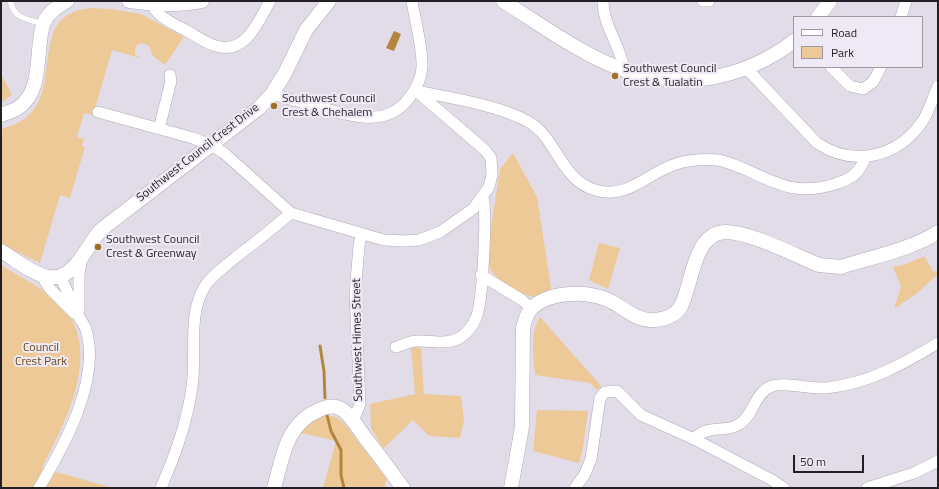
<!DOCTYPE html>
<style>
body{margin:0}
#map{position:relative;width:939px;height:489px;overflow:hidden;background:#e2dce9;font-family:"Titillium Web",sans-serif}
canvas{display:block}
.frame{position:absolute;inset:0;border:2px solid #211f23;pointer-events:none}
.legend{position:absolute;left:793px;top:16px;width:130px;height:52px;box-sizing:border-box;background:#efe9f6;border:1px solid #9d98a2;margin:0;padding:5px 7px;list-style:none;font-size:12px;color:#211f23}
.legend li{display:flex;align-items:center;gap:8px;height:20px}
.legend b{width:20px;border:1px solid #9d98a2}
.scale{position:absolute;left:793px;top:455px;width:71px;height:18px;box-sizing:border-box;border:2px solid #211f23;border-top:0;padding-left:5px;font-size:12px;line-height:14px;white-space:nowrap;color:#211f23;-webkit-text-stroke:3px #efe9f6;paint-order:stroke}
</style>
<div id="map">
<canvas width="939" height="489"></canvas>
<div class="frame"></div>
<ul class="legend">
<li><b style="height:5px;background:#fff"></b>Road</li>
<li><b style="height:11px;background:#edc998"></b>Park</li>
</ul>
<div class="scale">50 m</div>
</div>
<script>
const g = document.querySelector('canvas').getContext('2d');
g.lineJoin = 'round';
function fillPath(path, color) { g.fillStyle = color; g.fill(path, 'evenodd'); }
function stroke(path, color, width, dash) { g.strokeStyle = color; g.lineWidth = width; g.lineCap = dash ? 'butt' : 'round'; g.setLineDash(dash || []); g.stroke(path); }
function write(font, color, halo, rows, align = 'center') {
  g.font = font + ' "Titillium Web",sans-serif'; g.lineWidth = 4; g.setLineDash([]); g.textBaseline = 'middle'; g.strokeStyle = halo; g.fillStyle = color; for (const [text, x, y, turn = 0] of rows) {
    g.save(); g.translate(x, y); g.rotate((+turn || 0) * Math.PI / 180); g.textAlign = isNaN(turn) ? turn : align; if (halo) g.strokeText(text, 0, 0); g.fillText(text, 0, 0); g.restore();
  }
}
const green = new Path2D(`
 M 91,8 L 112,9 L 141,14 L 184,37 L 165,65 L 153,56 L 149,46 L 143,43 L 138,44 L 135,49 L 135,54 L 140,58 L 112,50 L 93,115 L 84,113 L 77,137 L 84,139 L 82,146 L 85,147 L 70,198 L 60,195 L 40,263 L 1,244 L 1,129 C 80,111 15,15 91,8 Z
 M 1,74 L 12,95 L 1,102 Z
 M 513,153 L 537,197 L 552,294 C 548,295 543,296 539,297 C 521,298 491,278 486,261 L 500,169 Z
 M 599,243 L 620,248 L 608,289 L 589,280 Z
 M 924,256 L 933,271 L 938,272 L 938,274 L 916,294 L 894,309 L 901,287 L 893,267 L 906,264 Z
 M 1,265 C 15,274 45,289 55,300 C 61,305 69,314 73,321 C 95,369 63,426 42,468 L 113,488 L 1,488 Z
 M 540,317 L 601,386 L 597,390 L 590,383 L 535,375 C 534,355 529,334 540,317 Z
 M 411,347 L 421,348 L 424,394 L 461,396 L 464,420 L 460,438 L 429,436 L 413,420 L 383,449 L 371,428 L 370,404 L 415,394 Z
 M 537,410 L 588,411 L 583,448 L 579,463 L 533,451 Z
 M 322,415 L 336,417 L 344,423 L 387,479 L 384,488 L 323,488 L 336,441 L 297,432 Z`);
const water = new Path2D(`
 M 394,31 L 401,34 L 394,51 L 386,48 Z`);
const stream = new Path2D(`
 M 320,346 L 324,371 L 325,398
 M 327,415 L 331,431 L 341,450 L 341,475 L 344,488`);
const service = new Path2D(`
 M 10,1 C 15,20 26,18 43,24`);
const minor = new Path2D(`
 M 603,1 C 603,26 621,46 624,70
 M 703,1 L 709,1
 M 152,4 C 158,18 173,23 185,30 C 195,35 205,43 216,46 C 246,55 258,22 270,1
 M 901,17 L 906,1
 M 831,67 L 850,86 L 863,89 L 873,82 L 881,67
 M 747,69 L 817,143 C 853,167 897,158 922,122 C 929,112 933,97 938,86
 M 416,91 C 450,98 499,105 529,122 C 557,139 561,180 595,190 C 628,200 647,173 676,164 C 689,160 704,159 718,160 C 729,162 739,167 749,171 C 781,186 800,195 835,184 C 851,179 859,174 865,158
 M 272,94 C 289,99 305,103 322,108 C 352,116 387,128 409,98 C 416,89 421,80 422,68 C 423,48 415,21 412,1
 M 98,112 L 193,138 L 211,145 L 224,153 L 291,213 L 384,240 L 405,241 L 419,240 L 440,232 L 473,209 L 489,187 L 492,175 L 491,158 L 485,150 L 415,90
 M 159,129 L 171,81 L 170,75
 M 481,275 L 522,300 L 532,309
 M 42,276 L 50,289 L 74,313
 M 79,310 L 79,274 L 82,256
 M 396,347 C 403,345 410,341 417,341 C 432,340 447,346 461,337 C 468,332 473,326 476,318 C 483,302 487,214 483,197
 M 353,421 L 360,404 L 355,294 L 359,246 L 361,235
 M 694,439 C 707,425 721,432 736,426 C 754,418 753,393 772,386 C 783,382 812,389 826,388 C 867,384 904,364 938,343
 M 39,488 C 64,446 101,380 86,330 C 85,325 81,321 79,317 C 73,304 67,291 61,278
 M 161,488 C 175,455 187,423 192,387 C 197,354 187,315 205,286 C 213,274 226,266 236,257 C 255,243 273,228 291,213
 M 575,488 L 585,474 L 591,459 L 600,398 L 605,392 L 617,391 L 641,415 L 694,439 L 772,480 L 784,488
 M 867,488 L 914,473 L 938,461`);
const tertiary = new Path2D(`
 M 129,1 C 153,4 177,6 202,1
 M 503,1 C 538,23 578,52 616,67 C 677,92 743,80 794,41
 M 818,17 L 830,1
 M 1,115 C 6,113 13,111 18,108 C 44,91 35,50 43,25 C 47,13 57,7 67,1
 M 1,251 C 28,267 54,295 78,262 C 87,251 92,239 102,229 L 259,108 L 272,94 L 285,73 L 306,30 L 329,1
 M 274,488 C 283,456 286,424 319,410 C 327,406 336,405 343,410 C 352,417 359,429 366,439 C 379,455 391,472 403,488
 M 511,488 L 522,427 L 523,328 C 525,321 526,314 531,309 C 548,291 585,291 606,299 C 624,306 635,322 655,320 C 665,319 676,316 681,306 C 692,286 693,233 725,232 C 751,232 794,255 819,265 L 841,267 C 869,258 915,248 938,232`);
const markers = [
 [615,76,4,"#9f7023"],
 [274,106,4,"#9f7023"],
 [98,247,4,"#9f7023"]
];
const poiNames = [
 ["Southwest Council",623,69],
 ["Crest & Tualatin",623,83],
 ["Southwest Council",282,99],
 ["Crest & Chehalem",282,113],
 ["Southwest Council",106,240],
 ["Crest & Greenway",106,254]
];
const streetNames = [
 ["Southwest Council Crest Drive",198,153,-38],
 ["Southwest Himes Street",358,340,-91]
];
const parkNames = [
 ["Council",41,348],
 ["Crest Park",41,362]
];
fillPath(green, '#edc998');
fillPath(water, '#b3853e');
stroke(stream, '#b3853e', 3);
stroke(service, '#afaab5', 6);
stroke(minor, '#afaab5', 12);
stroke(tertiary, '#afaab5', 15);
stroke(service, '#fff', 5.5);
stroke(minor, '#fff', 11);
stroke(tertiary, '#fff', 14);
for (const [x, y, r, color] of markers) { const dot = new Path2D(); dot.arc(x, y, r, 0, 2 * Math.PI); g.fillStyle = color; g.fill(dot); stroke(dot, '#efe9f6', 1.5); }
write('12px', '#211f23', '#efe9f6', poiNames, 'left');
write('12px', '#211f23', '#efe9f6', streetNames);
write('12px', '#6b4b15', '#efe9f6', parkNames);
</script>
